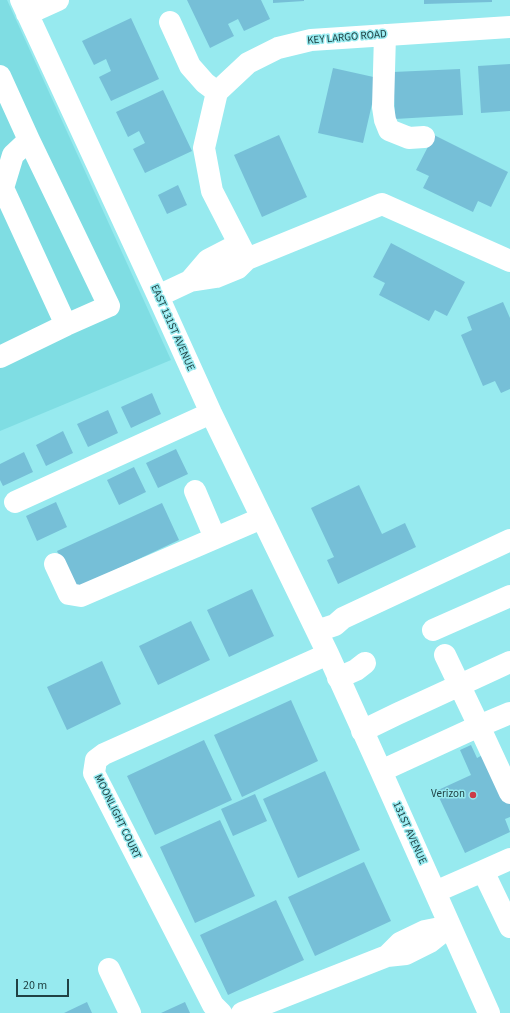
<!DOCTYPE html>
<style>
body{margin:0}
#map{position:relative;width:510px;height:1013px;overflow:hidden;background:#97eaef;font-family:"Source Sans 3",sans-serif}
canvas{display:block}
.scale{position:absolute;left:16px;top:979px;width:53px;height:18px;box-sizing:border-box;border:2px solid #204244;border-top:0;padding-left:5px;font-size:12px;line-height:14px;white-space:nowrap;color:#204244;-webkit-text-stroke:3px #97eaef;paint-order:stroke}
</style>
<div id="map">
<canvas width="510" height="1013"></canvas>
<div class="scale">20 m</div>
</div>
<script>
const g = document.querySelector('canvas').getContext('2d');
g.lineJoin = 'round';
function fillPath(path, color) { g.fillStyle = color; g.fill(path, 'evenodd'); }
function stroke(path, color, width, dash) { g.strokeStyle = color; g.lineWidth = width; g.lineCap = dash ? 'butt' : 'round'; g.setLineDash(dash || []); g.stroke(path); }
function write(font, color, halo, rows, align = 'center') {
  g.font = font + ' "Source Sans 3",sans-serif'; g.lineWidth = 3; g.setLineDash([]); g.textBaseline = 'middle'; g.strokeStyle = halo; g.fillStyle = color; for (const [text, x, y, turn = 0] of rows) {
    g.save(); g.translate(x, y); g.rotate((+turn || 0) * Math.PI / 180); g.textAlign = isNaN(turn) ? turn : align; if (halo) g.strokeText(text, 0, 0); g.fillText(text, 0, 0); g.restore();
  }
}
const built = new Path2D(`
 M 0,0 L 7,0 L 171,360 L 0,431 Z`);
const building = new Path2D(`
 M 187,0 L 261,0 L 270,19 L 244,31 L 238,19 L 228,24 L 234,36 L 210,48 Z
 M 273,0 L 304,0 L 304,1 L 273,3 Z
 M 424,0 L 492,0 L 492,2 L 424,4 Z
 M 131,18 L 159,79 L 111,101 L 99,77 L 111,71 L 106,59 L 94,65 L 82,41 Z
 M 510,64 L 510,111 L 481,113 L 478,66 Z
 M 333,68 L 378,78 L 363,143 L 318,133 Z
 M 460,69 L 463,115 L 395,119 L 393,72 Z
 M 163,90 L 192,151 L 145,173 L 133,149 L 145,143 L 139,131 L 128,137 L 116,112 Z
 M 279,135 L 307,197 L 262,217 L 234,155 Z
 M 434,135 L 508,172 L 491,207 L 478,201 L 473,212 L 423,188 L 429,176 L 416,170 Z
 M 178,185 L 187,205 L 167,214 L 158,195 Z
 M 391,243 L 465,282 L 447,316 L 435,310 L 429,321 L 379,295 L 385,283 L 373,277 Z
 M 503,302 L 510,318 L 510,389 L 501,393 L 495,381 L 483,386 L 461,335 L 472,330 L 467,317 Z
 M 152,393 L 161,414 L 131,428 L 121,407 Z
 M 108,410 L 118,433 L 88,447 L 77,424 Z
 M 63,431 L 73,453 L 46,466 L 36,445 Z
 M 176,449 L 188,474 L 158,488 L 146,463 Z
 M 24,452 L 33,472 L 3,486 L 0,480 L 0,464 Z
 M 134,467 L 146,492 L 119,505 L 107,480 Z
 M 359,485 L 382,534 L 405,523 L 416,547 L 338,584 L 327,560 L 334,557 L 311,508 Z
 M 56,502 L 67,527 L 37,541 L 26,516 Z
 M 162,503 L 179,540 L 75,589 L 57,551 Z
 M 252,589 L 274,636 L 229,657 L 207,610 Z
 M 191,621 L 210,660 L 158,685 L 139,646 Z
 M 102,661 L 121,704 L 67,730 L 47,687 Z
 M 291,700 L 318,761 L 242,797 L 214,735 Z
 M 204,740 L 232,800 L 155,835 L 127,776 Z
 M 471,745 L 477,758 L 488,752 L 510,800 L 510,817 L 505,819 L 510,832 L 465,853 L 436,791 L 471,775 L 460,750 Z
 M 325,771 L 360,850 L 298,878 L 263,799 Z
 M 255,794 L 267,821 L 233,836 L 221,809 Z
 M 220,820 L 255,896 L 195,923 L 160,847 Z
 M 364,862 L 391,921 L 315,956 L 288,897 Z
 M 276,900 L 304,960 L 228,995 L 200,935 Z
 M 87,1002 L 92,1013 L 64,1013 Z
 M 185,1002 L 190,1013 L 161,1013 Z`);
const minor = new Path2D(`
 M 21,0 L 158,296 L 211,413 L 328,654 L 381,771 L 489,1013
 M 27,14 L 58,0
 M 170,22 L 190,66 L 205,83 L 217,92
 M 385,35 L 383,107 L 385,120 L 389,130 L 409,138 L 424,137
 M 0,76 L 29,140 L 13,155 L 3,188 L 66,325 L 0,357
 M 29,140 L 109,306 L 66,325
 M 247,259 L 212,191 L 204,148 L 217,92 L 248,63 L 278,48 L 311,40 L 510,27
 M 190,281 L 208,260 L 239,244
 M 158,296 L 190,281 L 216,277 L 238,268 L 247,259 L 382,204 L 510,261
 M 195,491 L 215,538
 M 15,502 L 211,413
 M 55,564 L 69,594 L 81,596 L 262,518
 M 433,630 L 510,596
 M 317,631 L 335,625 L 343,618 L 510,540
 M 445,655 L 479,726 L 510,713
 M 338,678 L 356,670 L 365,663
 M 362,731 L 397,714 L 510,662
 M 381,771 L 479,726 L 510,793
 M 510,859 L 483,871 L 510,927
 M 435,892 L 483,871
 M 109,969 L 130,1013
 M 221,1013 L 213,1005 L 94,773 L 96,760 L 104,754 L 328,654
 M 242,1013 L 387,956 L 406,954 L 430,942 L 450,926 L 425,931 L 400,943 L 387,956`);
const markers = [
 [473,795,4,"#cc3c47"]
];
const streetNames = [
 ["KEY LARGO ROAD",347,38,-5],
 ["EAST 131ST AVENUE",172,328,66],
 ["MOONLIGHT COURT",117,817,64],
 ["131ST AVENUE",409,833,66]
];
const poiNames = [
 ["Verizon",465,795]
];
fillPath(built, '#7fdde3');
fillPath(building, '#76bfd7');
stroke(minor, '#fff', 22);
for (const [x, y, r, color] of markers) { const dot = new Path2D(); dot.arc(x, y, r, 0, 2 * Math.PI); g.fillStyle = color; g.fill(dot); stroke(dot, '#97eaef', 1.5); }
write('11px', '#204244', '#97eaef', streetNames);
write('11px', '#204244', '#97eaef', poiNames, 'right');
</script>
